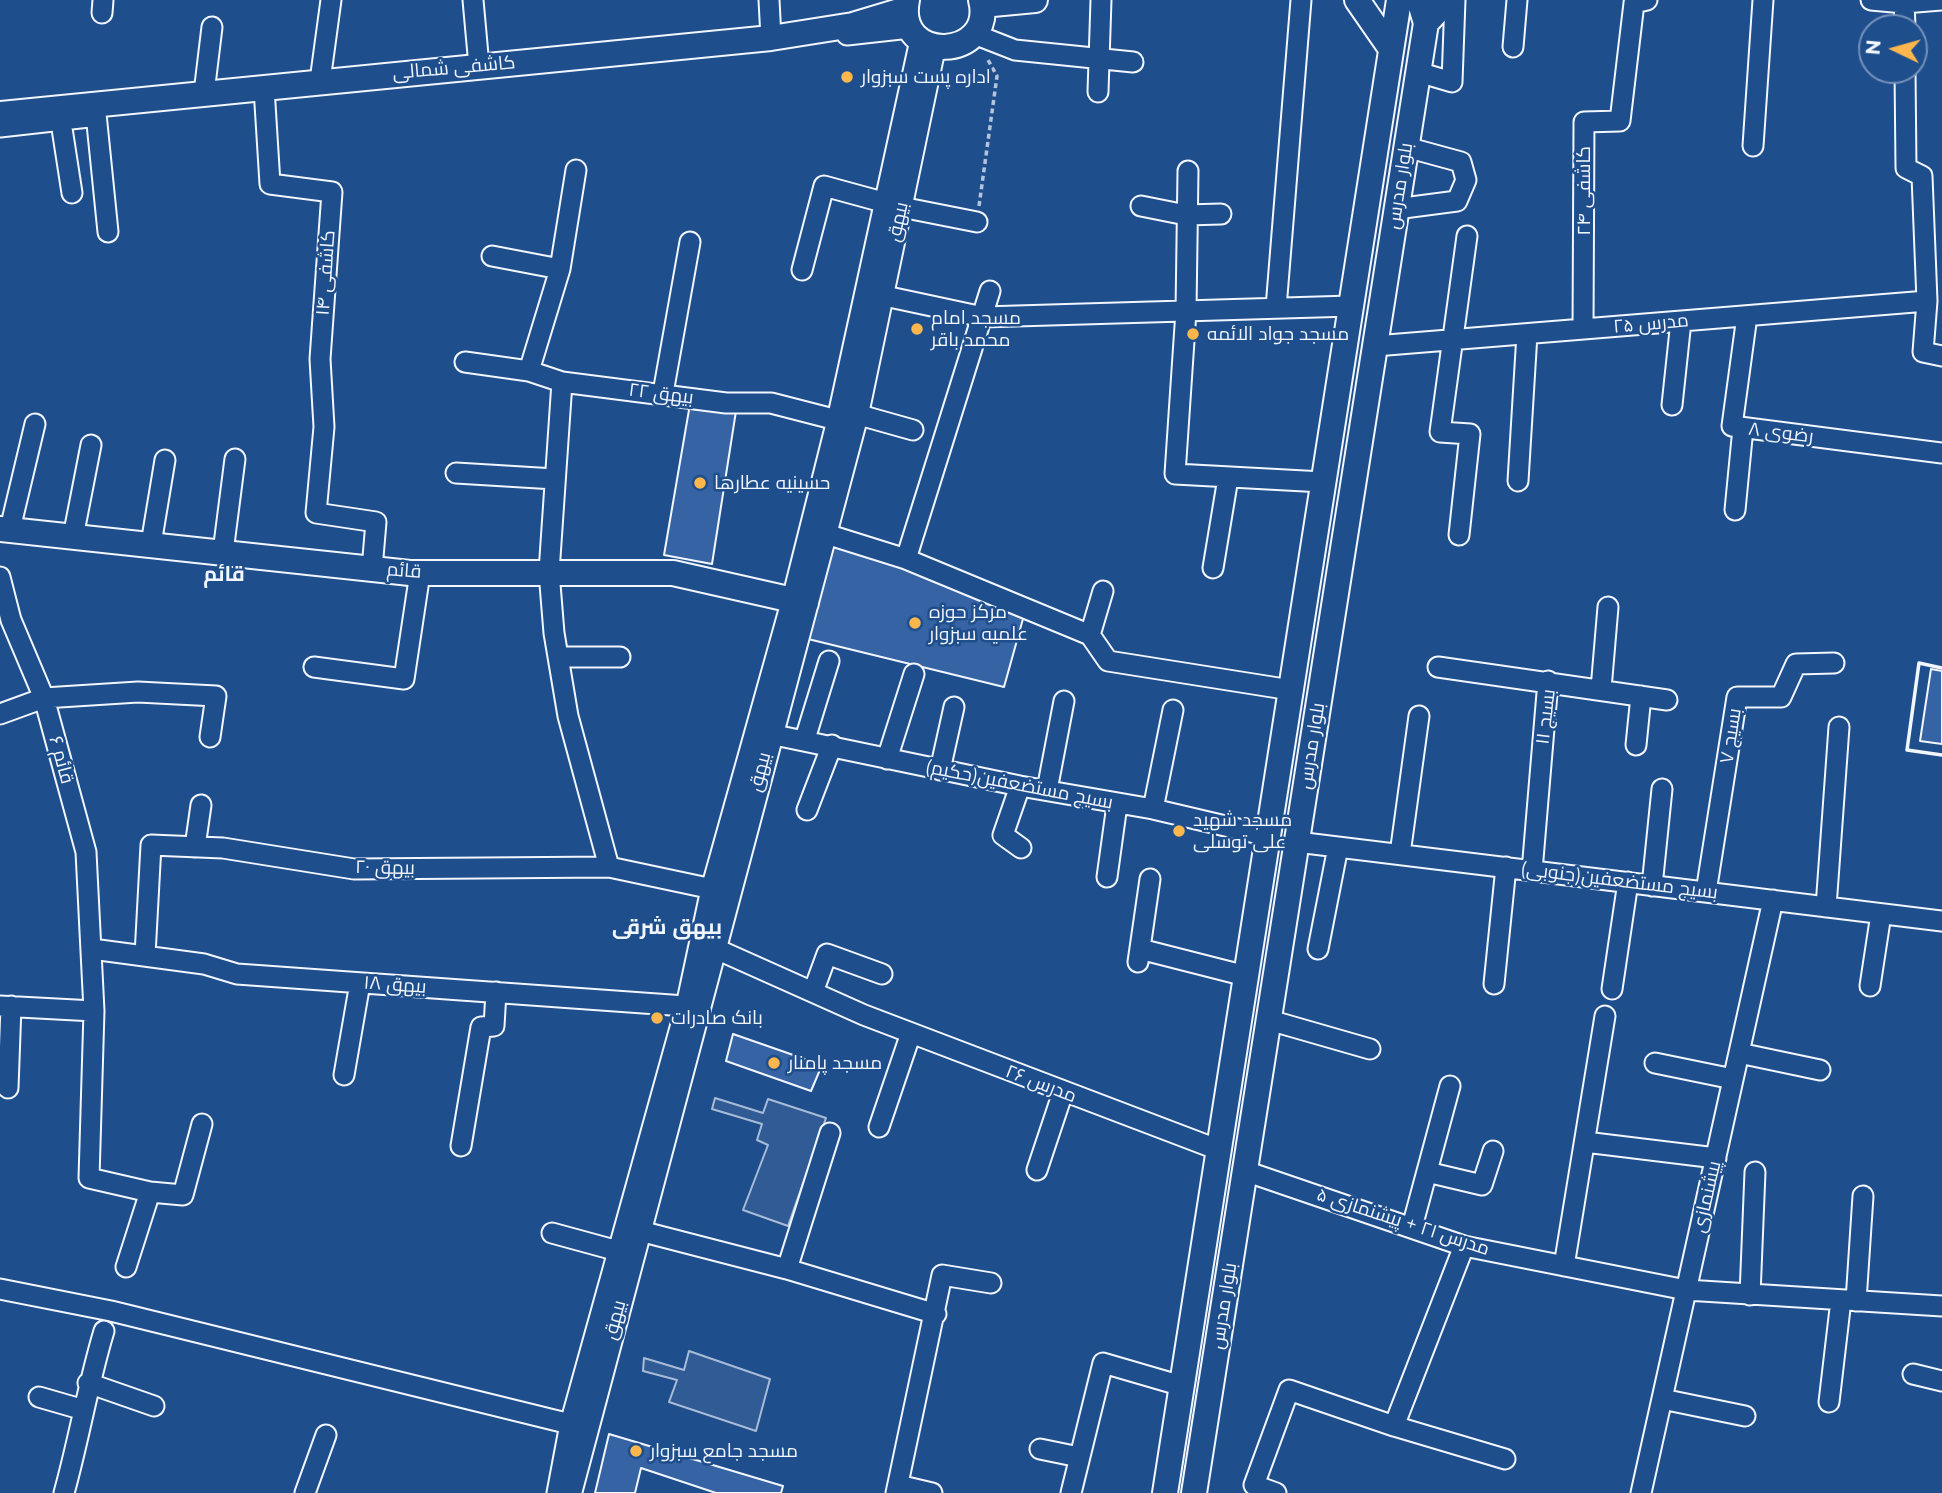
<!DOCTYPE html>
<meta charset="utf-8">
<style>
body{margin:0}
#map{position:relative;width:1942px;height:1493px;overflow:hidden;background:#1f4e8c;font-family:Montserrat,sans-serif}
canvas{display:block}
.north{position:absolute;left:1858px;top:14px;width:70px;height:70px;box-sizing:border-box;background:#1f4e8c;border:2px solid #7391ba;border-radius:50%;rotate:275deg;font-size:19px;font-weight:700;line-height:28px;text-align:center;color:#f2f6ff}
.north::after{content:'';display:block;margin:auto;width:24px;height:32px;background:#ffb74d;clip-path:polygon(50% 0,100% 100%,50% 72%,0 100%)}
</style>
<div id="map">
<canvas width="1942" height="1493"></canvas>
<div class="north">N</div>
</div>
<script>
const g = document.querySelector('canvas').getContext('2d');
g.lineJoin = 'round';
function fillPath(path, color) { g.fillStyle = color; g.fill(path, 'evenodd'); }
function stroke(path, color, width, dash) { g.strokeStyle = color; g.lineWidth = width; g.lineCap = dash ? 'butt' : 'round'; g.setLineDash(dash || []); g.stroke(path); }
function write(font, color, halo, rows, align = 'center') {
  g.font = font + ' Montserrat,Cairo,sans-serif'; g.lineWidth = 5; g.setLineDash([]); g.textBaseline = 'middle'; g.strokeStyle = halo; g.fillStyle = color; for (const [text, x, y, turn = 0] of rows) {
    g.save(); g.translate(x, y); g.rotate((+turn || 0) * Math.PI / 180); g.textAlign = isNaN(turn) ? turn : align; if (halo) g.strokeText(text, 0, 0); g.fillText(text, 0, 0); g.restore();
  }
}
const built = new Path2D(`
 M 715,1098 L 763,1113 L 768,1099 L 826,1118 L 788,1226 L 743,1210 L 768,1145 L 757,1140 L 762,1124 L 712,1109 Z
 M 689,1351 L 770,1379 L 756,1431 L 669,1402 L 677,1380 L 643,1371 L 644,1358 L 684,1370 Z`);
const building = new Path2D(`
 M 690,404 L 736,411 L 712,564 L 664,555 Z
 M 827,538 L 1026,608 L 1004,687 L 804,638 Z
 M 1931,669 L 1942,671 L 1942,744 L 1920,741 Z
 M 733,1034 L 822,1065 L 811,1091 L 726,1061 Z
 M 609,1434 L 783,1486 L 781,1493 L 716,1493 L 641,1468 L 635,1493 L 595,1493 Z`);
const path = new Path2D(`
 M 979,206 L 997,76 L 988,60`);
const minor = new Path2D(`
 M 473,0 L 479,66
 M 769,0 L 771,38
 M 1871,0 L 1904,3 L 1942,0
 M 1904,0 L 1905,28
 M 102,13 L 103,0
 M 974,34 L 1015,50 L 1133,62
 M 847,35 L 910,28
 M 1513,47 L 1517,0
 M 1905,70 L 1906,168 L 1922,176 L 1927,301 L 1923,352 L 1942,356
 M 1418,72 L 1452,82 L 1455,0
 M 320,81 L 331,0
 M 264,88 L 270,184 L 332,192 L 320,359 L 324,427 L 316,513 L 376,522 L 372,569
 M 1098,92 L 1101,0
 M 204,93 L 212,27
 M 95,104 L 108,232
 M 59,109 L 72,193
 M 0,127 L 89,117
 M 1753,146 L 1763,0
 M 1188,171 L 1186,311 L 1175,474 L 1323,482
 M 1141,206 L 1186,215 L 1221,214
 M 1396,209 L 1457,201 L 1466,180 L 1461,162 L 1406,147
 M 492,256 L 560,269 L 529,371
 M 560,269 L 576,170
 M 802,270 L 824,186 L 901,207 L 977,222
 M 880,295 L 983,317 L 1351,306
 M 1276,308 L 1301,0
 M 1747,316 L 1732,426 L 1942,453
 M 1583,329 L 1584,122 L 1620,121 L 1634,3 L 1647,0
 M 1375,346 L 1927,301
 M 465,362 L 529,371 L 562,382 L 726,403 L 771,403 L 837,420 L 856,414 L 913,430
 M 562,382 L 549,572 L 554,633 L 568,716 L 609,867
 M 663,393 L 690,242
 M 1672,405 L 1681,321
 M 456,473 L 555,479
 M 1518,481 L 1527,334
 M 1735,510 L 1743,428
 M 10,529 L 35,424
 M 823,533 L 906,559 L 1090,635
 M 1459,535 L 1470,434 L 1440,432 L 1467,236
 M 73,537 L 91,445
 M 151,544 L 165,460
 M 223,552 L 235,459
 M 906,559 L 990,291
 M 1213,568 L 1228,478
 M 0,577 L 11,620 L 44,698 L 86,852 L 94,1011 L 0,1006
 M 1090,635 L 1108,661 L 1291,690
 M 1090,635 L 1103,591
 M 558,657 L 620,657
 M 314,667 L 404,679 L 420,573
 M 1438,667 L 1667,700
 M 1601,689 L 1608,607
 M 0,714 L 44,698 L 138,692 L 216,696 L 210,737
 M 770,734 L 1020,786 L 1153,809 L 1268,836
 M 805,739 L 829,661
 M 1636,745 L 1641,696
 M 887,759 L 914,674
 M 940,770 L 954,707
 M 1020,786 L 1003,835 L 1021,848
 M 1047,790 L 1064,701
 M 1153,809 L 1173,710
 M 807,810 L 832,745
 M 1297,842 L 1942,921
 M 195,847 L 201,805
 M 1400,854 L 1419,716
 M 1532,871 L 1548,681
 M 1107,877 L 1116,812 L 1120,804
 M 1652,886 L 1662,789
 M 1706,892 L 1737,697 L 1781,697 L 1796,664 L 1834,663
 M 1826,907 L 1839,727
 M 714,948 L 864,1015 L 1219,1150
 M 92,949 L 204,964 L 237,974 L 699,1007
 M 1140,949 L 1246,976
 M 1318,949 L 1338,847
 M 145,955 L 151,845 L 223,848 L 354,869 L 609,867 L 722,891
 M 1138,962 L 1150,879
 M 1494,984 L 1506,867
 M 1870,986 L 1881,914
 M 1612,989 L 1628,882
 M 813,992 L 827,954 L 882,974
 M 94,1011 L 89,1178 L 150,1192 L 183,1195 L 202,1124
 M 1269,1020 L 1370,1049
 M 1739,1053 L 1820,1070
 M 1655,1063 L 1733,1079
 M 344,1075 L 360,983
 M 8,1088 L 11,1006
 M 879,1127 L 911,1033
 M 1585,1142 L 1716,1158
 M 461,1146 L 481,1027 L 494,1026 L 496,992
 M 1037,1170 L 1063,1092
 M 1245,1171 L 1464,1246 L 1686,1290 L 1942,1306
 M 1427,1172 L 1482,1185 L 1493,1151
 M 1412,1227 L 1450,1086
 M 640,1231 L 787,1269 L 936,1314
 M 552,1233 L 629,1254
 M 1564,1266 L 1605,1016
 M 126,1267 L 150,1192
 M 787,1269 L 830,1133
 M 0,1289 L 111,1311 L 570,1424
 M 1750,1295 L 1755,1172
 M 1856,1301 L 1863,1196
 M 1913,1374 L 1942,1381
 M 88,1383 L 154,1406
 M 39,1397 L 84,1410
 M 1662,1399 L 1745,1416
 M 1829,1402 L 1841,1300
 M 1394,1426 L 1505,1459
 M 1040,1449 L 1079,1457
 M 898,1485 L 932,1493
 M 64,1493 C 79,1439 88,1384 104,1331
 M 305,1493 L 326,1435
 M 557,1493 L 570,1424 L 686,1006 L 711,889 L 792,599 L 837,420 L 920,40
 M 896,1493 L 942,1275 L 991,1283
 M 1071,1493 L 1103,1363 L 1182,1386
 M 1276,1493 L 1254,1485 L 1289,1390 L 1394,1426 L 1464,1246
 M 1641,1493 L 1773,900`);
const major = new Path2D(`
 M 907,0 C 894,65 996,60 981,0
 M 1357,0 L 1391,49
 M 982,5 L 1035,0
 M 1426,23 L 1448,0
 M 0,114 L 771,38 L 853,25 L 906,9
 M 0,529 L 410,573 L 673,573 L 806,603
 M 569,1493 L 856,414 L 933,47
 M 1165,1493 L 1399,0
 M 1194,1493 L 1426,23 L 1419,0`);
const wall = new Path2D(`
 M 1942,668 L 1919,663 L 1907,750 L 1942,755`);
const markers = [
 [847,77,7,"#ffb74d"],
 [917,329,7,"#ffb74d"],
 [1193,334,7,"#ffb74d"],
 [700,483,7,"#ffb74d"],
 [915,623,7,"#ffb74d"],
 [1179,831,7,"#ffb74d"],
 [657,1018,7,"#ffb74d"],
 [774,1063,7,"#ffb74d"],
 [636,1451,7,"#ffb74d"]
];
const streetNames = [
 ["کاشفی شمالی",454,68,-5],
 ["بلوار مدرس",1400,186,-81],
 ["کاشفی ۲۴",1584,191,-90],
 ["بیهق",898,222,-77],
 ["کاشفی ۱۴",326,273,-86],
 ["مدرس ۲۵",1651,324,-5],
 ["بیهق ۲۲",661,394,7],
 ["رضوی ۸",1781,433,7],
 ["قائم",404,571,4],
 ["بسیج ۱۱",1546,717,-83],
 ["بسیج ۷",1731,736,-81],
 ["بلوار مدرس",1312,746,-81],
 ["قائم ۶",61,760,75],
 ["بیهق",760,772,-75],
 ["بسیج مستضعفین(حکیم)",1019,785,11],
 ["بیهق ۲۰",385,868,1],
 ["بسیج مستضعفین(جنوبی)",1619,881,7],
 ["بیهق ۱۸",395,985,4],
 ["مدرس ۲۶",1041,1084,21],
 ["پیشنمازی",1707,1197,-77],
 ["مدرس ۲۱ + پیشنمازی ۵",1403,1222,18],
 ["بلوار مدرس",1224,1306,-81],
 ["بیهق",615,1320,-75]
];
const poiNames = [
 ["اداره پست سبزوار",861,77],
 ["مسجد امام",931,318],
 ["محمد باقر",931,340],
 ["مسجد جواد الائمه",1207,334],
 ["حسینیه عطارها",714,483],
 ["مرکز حوزه",929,612],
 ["علمیه سبزوار",929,634],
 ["مسجد شهید",1193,820],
 ["علی توسلی",1193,842],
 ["بانک صادرات",671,1018],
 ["مسجد پامنار",788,1063],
 ["مسجد جامع سبزوار",650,1451]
];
const neighbourhoodNames = [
 ["قائم",224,575],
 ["بیهق شرقی",667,928]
];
fillPath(built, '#305b95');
stroke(built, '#a8bbd7', 2);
fillPath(building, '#3563a3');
stroke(building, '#f2f6ff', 2);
stroke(minor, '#f2f6ff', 23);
stroke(major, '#f2f6ff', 28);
stroke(path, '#b3c4dc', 3.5, [5, 3.5]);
stroke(minor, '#1f4e8c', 19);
stroke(major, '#1f4e8c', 24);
stroke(wall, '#f2f6ff', 3.5);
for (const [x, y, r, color] of markers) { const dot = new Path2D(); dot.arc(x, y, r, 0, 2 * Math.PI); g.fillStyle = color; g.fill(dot); stroke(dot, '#1f4e8c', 2.5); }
write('19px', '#f2f6ff', '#1f4e8c', streetNames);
write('19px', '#f2f6ff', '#1f4e8c', poiNames, 'left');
write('bold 21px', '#f2f6ff', '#1f4e8c', neighbourhoodNames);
</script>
